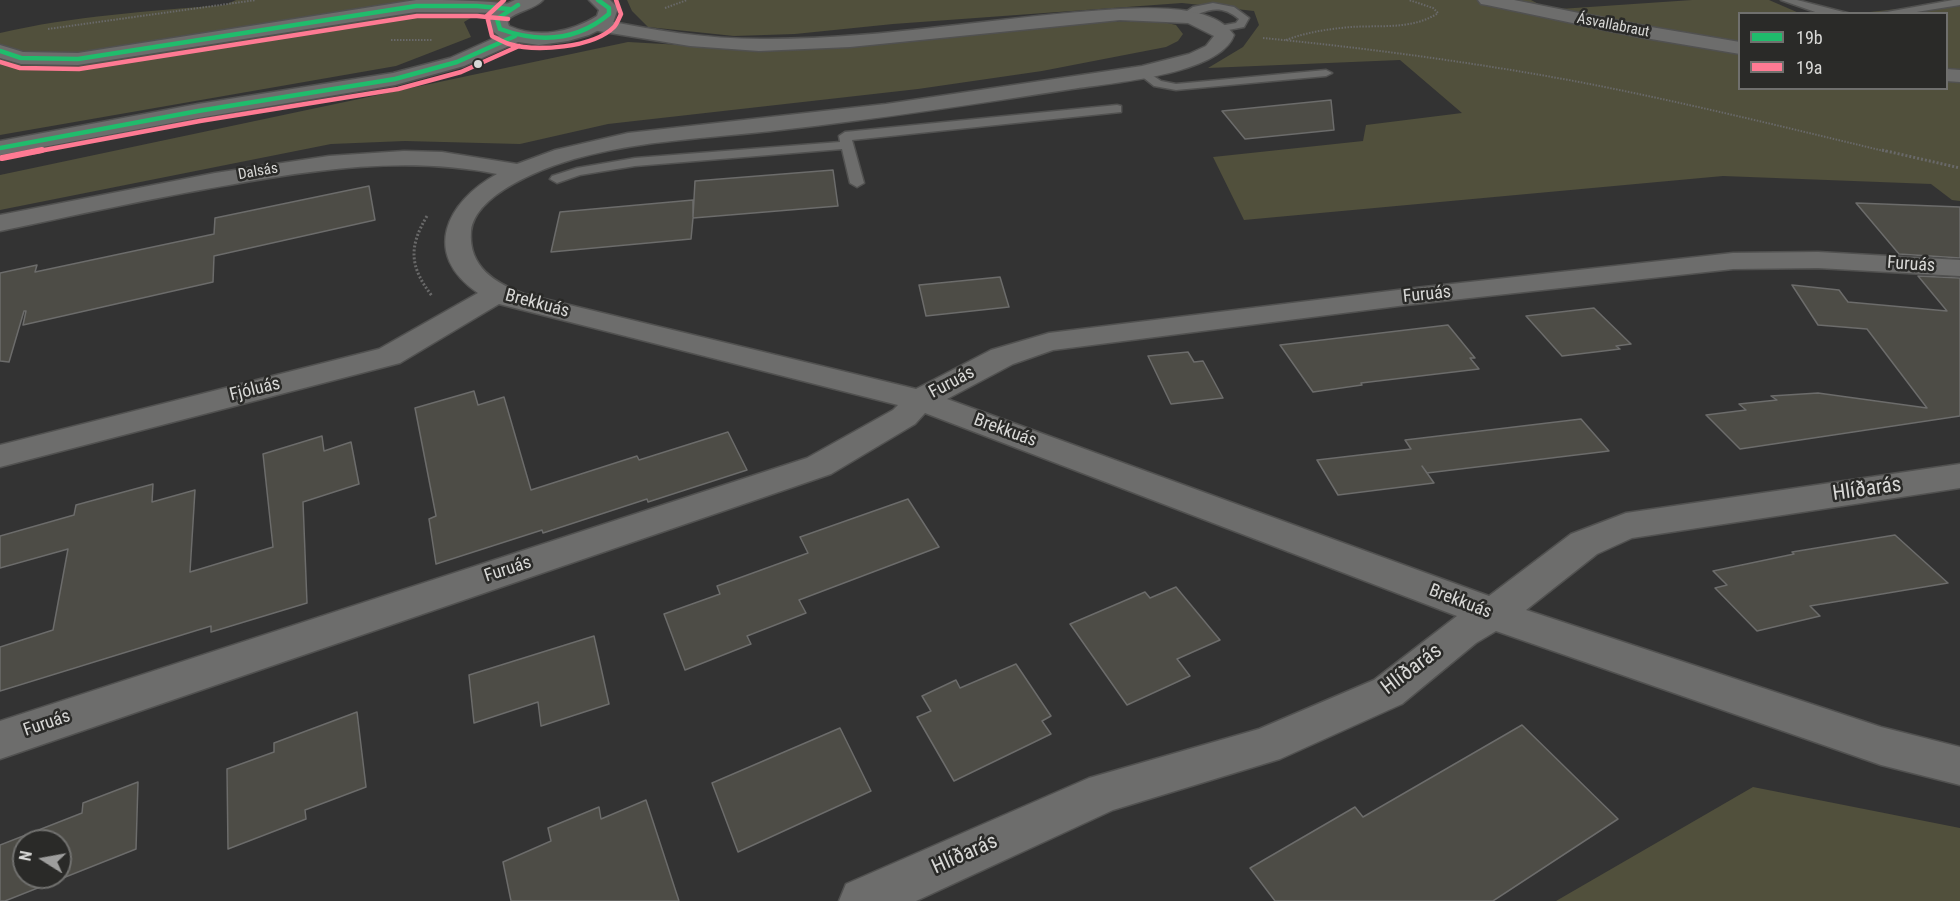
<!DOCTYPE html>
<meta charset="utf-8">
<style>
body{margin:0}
#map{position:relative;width:1960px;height:901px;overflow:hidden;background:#333;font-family:"Roboto Condensed",sans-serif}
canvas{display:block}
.legend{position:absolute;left:1738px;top:12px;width:210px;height:78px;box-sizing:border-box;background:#2a2a28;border:2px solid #70706e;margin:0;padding:8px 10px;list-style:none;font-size:18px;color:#d8d8d6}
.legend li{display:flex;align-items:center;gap:12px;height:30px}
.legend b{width:30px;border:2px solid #70706e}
.north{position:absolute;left:12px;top:829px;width:60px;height:60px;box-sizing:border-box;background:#2a2a28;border:2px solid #70706e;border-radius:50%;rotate:281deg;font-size:16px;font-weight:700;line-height:24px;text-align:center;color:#d8d8d6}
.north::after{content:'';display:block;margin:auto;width:21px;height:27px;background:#9e9e9d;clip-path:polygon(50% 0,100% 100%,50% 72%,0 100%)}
</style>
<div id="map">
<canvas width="1960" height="901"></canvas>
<ul class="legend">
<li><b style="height:8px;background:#20bc6c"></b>19b</li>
<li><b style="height:8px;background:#fe7a93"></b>19a</li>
</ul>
<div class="north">N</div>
</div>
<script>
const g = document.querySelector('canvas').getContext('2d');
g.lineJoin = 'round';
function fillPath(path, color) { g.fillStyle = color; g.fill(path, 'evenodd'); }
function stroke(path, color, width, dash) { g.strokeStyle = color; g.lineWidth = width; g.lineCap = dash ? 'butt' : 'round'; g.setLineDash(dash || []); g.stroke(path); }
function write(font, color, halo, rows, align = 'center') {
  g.font = font + ' "Roboto Condensed",sans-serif'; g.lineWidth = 5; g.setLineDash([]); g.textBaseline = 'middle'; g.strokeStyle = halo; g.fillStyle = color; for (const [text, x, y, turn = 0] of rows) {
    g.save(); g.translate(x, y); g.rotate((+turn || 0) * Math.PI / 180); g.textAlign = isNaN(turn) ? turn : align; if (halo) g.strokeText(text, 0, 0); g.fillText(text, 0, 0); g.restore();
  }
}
const green = new Path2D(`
 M 236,0 L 501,0 L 464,22 L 471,37 L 396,66 L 0,135 L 0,33 C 73,16 150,11 225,5 Z
 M 627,0 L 1531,0 L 1544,7 L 1560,9 L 1692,0 L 1769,0 L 1799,13 L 1808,13 L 1740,14 L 1740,88 L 1946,88 L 1946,14 L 1861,13 L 1960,2 L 1960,201 L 1952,200 L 1931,184 L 1723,176 L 1244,220 L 1213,157 L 1363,141 L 1366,125 L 1462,113 L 1400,60 L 1208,68 L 1243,47 L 1259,25 L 1254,11 L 1182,3 L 893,24 L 795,34 L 734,36 L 648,27 L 632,11 Z
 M 1158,21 L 1176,25 L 1183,34 L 1178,41 L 1166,47 L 1042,71 L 918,89 L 608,124 L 520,144 L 405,141 L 331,144 L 0,210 L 0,175 L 628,42 L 753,49 L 1088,22 Z
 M 1753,787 L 1960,828 L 1960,901 L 1556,901 Z`);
const building = new Path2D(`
 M 1331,100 L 1334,130 L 1245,139 L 1222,111 Z
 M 833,170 L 838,206 L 693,218 L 691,239 L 551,252 L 560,212 L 693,200 L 693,217 L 695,181 Z
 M 369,186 L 375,220 L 214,256 L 213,282 L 23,325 L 26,311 L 24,311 L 9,362 L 0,361 L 0,273 L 37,265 L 35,272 L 214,234 L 215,218 Z
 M 1856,203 L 1960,207 L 1960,258 L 1899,254 Z
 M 1918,276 L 1960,278 L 1960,416 L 1740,449 L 1706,415 L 1746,410 L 1739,404 L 1777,400 L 1771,396 L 1818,393 L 1927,408 L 1867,329 L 1818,325 L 1792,285 L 1839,290 L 1848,302 L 1947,311 Z
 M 1000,277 L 1009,307 L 926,316 L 919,285 Z
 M 1594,308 L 1631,344 L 1616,346 L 1620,349 L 1562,356 L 1526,316 Z
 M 1448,325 L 1475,358 L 1470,358 L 1479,369 L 1361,383 L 1362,385 L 1313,392 L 1280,345 Z
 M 1188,352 L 1194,362 L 1203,361 L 1223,398 L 1171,404 L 1148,356 Z
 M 474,391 L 478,405 L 504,397 L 531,490 L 637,456 L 639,460 L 728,432 L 747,470 L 648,502 L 647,499 L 543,533 L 542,530 L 436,564 L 429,519 L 436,516 L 415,408 Z
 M 1581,419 L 1609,451 L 1427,473 L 1422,466 L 1434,483 L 1338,495 L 1317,460 L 1411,449 L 1405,440 Z
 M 322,436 L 324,451 L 351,442 L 359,484 L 303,502 L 307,603 L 211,632 L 211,626 L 0,691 L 0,647 L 53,630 L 68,549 L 0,568 L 0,536 L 74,515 L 76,505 L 153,484 L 152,502 L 195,490 L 190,572 L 273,547 L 263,454 Z
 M 908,499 L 939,547 L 799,600 L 806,613 L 747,636 L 751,644 L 685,670 L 664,614 L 720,594 L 717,586 L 808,553 L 800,537 Z
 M 1895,535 L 1948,583 L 1810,606 L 1820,616 L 1757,631 L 1715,588 L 1727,585 L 1713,571 L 1794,554 L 1792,552 Z
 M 1176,587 L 1220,640 L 1177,659 L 1190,676 L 1127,705 L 1070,624 L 1145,592 L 1150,598 Z
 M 594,636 L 609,704 L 541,726 L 538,702 L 474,723 L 469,675 Z
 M 1016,664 L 1051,716 L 1042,721 L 1051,734 L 954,781 L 917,717 L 931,711 L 922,696 L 956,680 L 960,688 Z
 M 357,712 L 366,787 L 305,810 L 306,819 L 228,849 L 227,769 L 274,752 L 274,743 Z
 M 1522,725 L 1618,819 L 1493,901 L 1275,901 L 1250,868 L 1355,807 L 1363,817 Z
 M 840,728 L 871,791 L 738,852 L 712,783 Z
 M 138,782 L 136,849 L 5,901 L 0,901 L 0,845 L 82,813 L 83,803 ZM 24,841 L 60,841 L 60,877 L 24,877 Z
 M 646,800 L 679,901 L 511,901 L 503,862 L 551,841 L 548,828 L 599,807 L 601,819 Z`);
const pathFar1 = new Path2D(`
 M 665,8 L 687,0
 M 48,29 L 256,0
 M 1263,38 C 1367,48 1471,62 1574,81 C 1679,101 1784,127 1888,152
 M 391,40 L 432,40
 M 1286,40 C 1307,32 1329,29 1351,27 C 1379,25 1413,30 1438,13 L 1433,8 L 1409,0`);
const path = new Path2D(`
 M 1882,150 L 1960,168
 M 427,216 C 408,248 410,267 432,296`);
const lane = new Path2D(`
 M 1781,0 L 1797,0 L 1851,14 L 1821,14 Z
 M 1953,0 L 1960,0 L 1960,5 L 1904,14 L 1876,14 Z
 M 1213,3 L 1234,7 L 1249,18 L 1244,27 L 1218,32 L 1213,29 L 1214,27 L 1236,23 L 1239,19 C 1217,1 1204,13 1183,20 L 1178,17 L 1193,7 Z
 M 1141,68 L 1161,81 L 1176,84 L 1326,70 L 1332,73 L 1326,76 L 1176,90 L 1154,86 L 1135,71 Z
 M 1117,105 L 1121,106 L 1121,112 L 852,140 L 864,183 L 857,187 L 850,183 L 842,149 L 635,166 L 580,175 L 557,183 L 550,179 L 552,176 L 577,168 L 635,158 L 840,142 L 839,136 L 845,132 Z`);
const street = new Path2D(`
 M 416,0 C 449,0 484,0 516,5 L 518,9 L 516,13 L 416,12 L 78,65 L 21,64 L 0,58 L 0,45 L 23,52 L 78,53 Z
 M 1120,9 C 1152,8 1213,4 1234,35 C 1220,75 1110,83 1072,89 C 975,104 878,119 780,130 C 712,138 641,140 574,159 C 543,168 475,194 471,231 C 468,267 495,283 524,294 L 916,389 L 991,350 L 1049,333 L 1406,289 L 1733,253 L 1818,252 L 1960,260 L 1960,276 L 1818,268 L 1733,269 L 1406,305 L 1053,350 L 1013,364 L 947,399 L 1489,596 L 1571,534 L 1626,513 L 1960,464 L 1960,488 L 1632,538 L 1597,554 L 1526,610 L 1881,727 L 1960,747 L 1960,785 L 1881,765 L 1496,631 L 1476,643 L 1402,704 L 1280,759 L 1113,810 L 916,901 L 839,901 L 846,884 L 1089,778 L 1259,729 L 1374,680 L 1457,616 L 925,413 L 915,424 L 831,474 L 0,759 L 0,721 L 807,458 L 893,410 L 898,405 L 499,304 L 400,363 L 0,467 L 0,445 L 379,349 L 478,293 C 421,254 446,202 497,174 C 408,156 317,169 229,185 C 152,198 76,215 0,231 L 0,215 L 215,173 L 329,156 L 404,151 L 442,152 L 517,164 L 555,150 L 628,133 L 886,104 L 1142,66 L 1189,54 L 1206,46 L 1214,36 L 1188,23 L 1120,20 L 850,47 L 759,51 L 690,46 L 598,31 L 591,29 L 588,25 L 591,21 L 598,19 C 652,30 706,39 761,39 C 881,40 1000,16 1120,9 Z`);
const secondary = new Path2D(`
 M 515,0 L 543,0 C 535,9 517,11 507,20 L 509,26 C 538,39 571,32 597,16 L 599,10 L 589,0 L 610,0 L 618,8 L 613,23 L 589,35 L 568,41 L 539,45 L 518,42 L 464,66 L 395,85 L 198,118 L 0,155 L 0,141 L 198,104 L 393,73 L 450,58 L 499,36 L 490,29 L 488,19 L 498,8 Z
 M 1478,0 L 1514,0 L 1639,25 L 1740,42 L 1740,54 L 1639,37 L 1487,5 L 1481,4 Z
 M 1946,69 L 1960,70 L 1960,82 L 1946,81 Z`);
const bus1 = new Path2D(`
 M 518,5 L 497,19 L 500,29 C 539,43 577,41 609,14 L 609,8 L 598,0
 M 0,51 L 21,58 L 78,59 L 416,6 L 477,6 L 509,9
 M 0,148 L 198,111 L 395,79 L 457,62 L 515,36`);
const bus2Far1 = new Path2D(`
 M 504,0 L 487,16 L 492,36 C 498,39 503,42 509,44 C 536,52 593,48 614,27 C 617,24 619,18 621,14 L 616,0
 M 0,62 L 20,68 L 79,69 L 417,16 L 477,16 L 508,19
 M 34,152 L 200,121 L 398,89 L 461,72 L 519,46`);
const bus2 = new Path2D(`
 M 2,158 L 42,150`);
const markers = [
 [478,64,5,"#d8d8d6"]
];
const farStreetnames = [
 ["Ásvallabraut",1613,26,11],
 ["Dalsás",258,172,-10]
];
const streetNames = [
 ["Furuás",1911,265,4],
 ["Furuás",1427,295,-6],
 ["Brekkuás",537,304,15],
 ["Furuás",952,383,-28],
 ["Fjóluás",255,390,-14],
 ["Brekkuás",1005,431,20],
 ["Furuás",508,570,-18],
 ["Brekkuás",1460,602,21],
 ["Furuás",47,724,-19]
];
const nearStreetnames = [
 ["Hlíðarás",1867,490,-8],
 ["Hlíðarás",1412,670,-37],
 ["Hlíðarás",965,855,-24]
];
fillPath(green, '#51503c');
fillPath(building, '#4d4c46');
stroke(building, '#6c6c6b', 1.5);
stroke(lane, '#515150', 3);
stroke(street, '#515150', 3);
stroke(secondary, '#515150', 3);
stroke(pathFar1, '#696969', 2, [1.5, 1.5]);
stroke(path, '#696969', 3, [2, 2]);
fillPath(lane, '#6d6d6c');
fillPath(street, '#6d6d6c');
fillPath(secondary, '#6d6d6c');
stroke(bus1, '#20bc6c', 4.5);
stroke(bus2Far1, '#fe7a93', 4.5);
stroke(bus2, '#fe7a93', 6);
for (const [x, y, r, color] of markers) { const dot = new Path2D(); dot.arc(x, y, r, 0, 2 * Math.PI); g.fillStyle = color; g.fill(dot); stroke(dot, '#2a2a28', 2); }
write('15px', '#d8d8d6', '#2a2a28', farStreetnames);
write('18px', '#d8d8d6', '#2a2a28', streetNames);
write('21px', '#d8d8d6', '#2a2a28', nearStreetnames);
</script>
